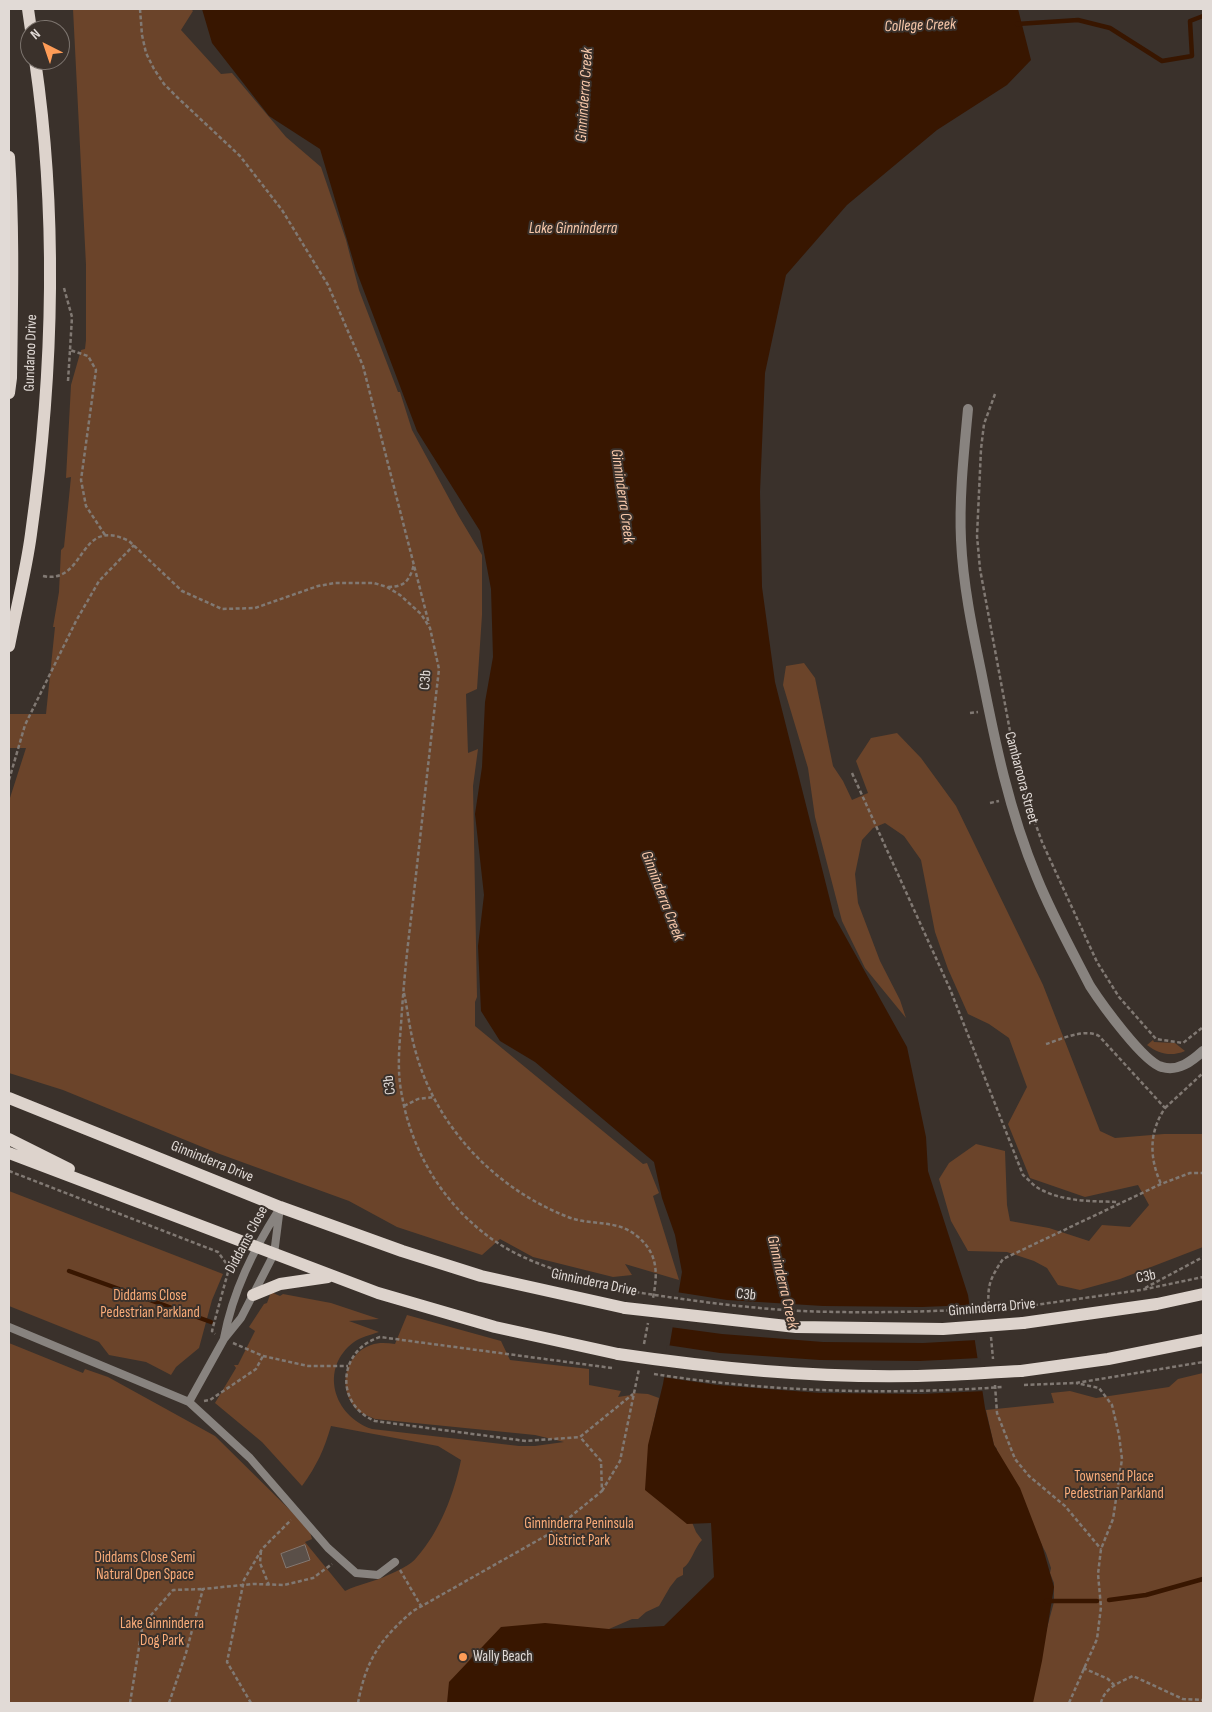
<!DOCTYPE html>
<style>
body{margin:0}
#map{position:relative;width:1212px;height:1712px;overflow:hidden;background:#3a312b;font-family:"Sofia Sans Condensed",sans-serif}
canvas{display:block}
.frame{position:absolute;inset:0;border:10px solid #e1dad6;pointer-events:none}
.north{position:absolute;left:20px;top:20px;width:50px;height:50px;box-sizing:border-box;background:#3a312b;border:1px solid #7d756f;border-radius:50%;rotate:319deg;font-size:14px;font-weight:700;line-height:20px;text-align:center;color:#e1dad6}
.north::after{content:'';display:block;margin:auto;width:18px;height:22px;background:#fe9c57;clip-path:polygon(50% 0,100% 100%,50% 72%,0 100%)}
</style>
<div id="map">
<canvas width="1212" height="1712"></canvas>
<div class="frame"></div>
<div class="north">N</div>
</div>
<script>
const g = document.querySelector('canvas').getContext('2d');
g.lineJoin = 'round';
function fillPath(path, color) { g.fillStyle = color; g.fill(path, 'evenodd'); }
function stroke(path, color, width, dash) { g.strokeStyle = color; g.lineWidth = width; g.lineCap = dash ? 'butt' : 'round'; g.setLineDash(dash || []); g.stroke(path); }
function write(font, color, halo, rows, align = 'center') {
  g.font = font + ' "Sofia Sans Condensed",sans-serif'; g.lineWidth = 4; g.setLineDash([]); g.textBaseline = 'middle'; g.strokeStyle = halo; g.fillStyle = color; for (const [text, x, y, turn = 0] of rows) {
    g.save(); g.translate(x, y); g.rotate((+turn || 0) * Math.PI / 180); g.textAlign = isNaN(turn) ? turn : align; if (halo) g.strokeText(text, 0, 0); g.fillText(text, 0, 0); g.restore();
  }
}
const green = new Path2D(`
 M 73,9 L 191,9 L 193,11 L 181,30 L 221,74 L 232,73 L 286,137 L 321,167 L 346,240 L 359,290 L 398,392 L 400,392 L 412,430 L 458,515 L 482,555 L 482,615 L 477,689 L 466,694 L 468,753 L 478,749 L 473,786 L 477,997 L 475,1002 L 475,1026 L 643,1164 L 647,1163 L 659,1193 L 653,1196 L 679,1280 L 625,1264 L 632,1275 L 613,1277 L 533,1257 L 500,1239 L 482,1255 L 397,1227 L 349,1201 L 217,1153 L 63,1090 L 9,1073 L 9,801 L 26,748 L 9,748 L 9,714 L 46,714 L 55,627 L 53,627 L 59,592 L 61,550 L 64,547 L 71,477 L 66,478 L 71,385 L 81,350 L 85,349 L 86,340 L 86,265 Z
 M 804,663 L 815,678 L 833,766 L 843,781 L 852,800 L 868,793 L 856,761 L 871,738 L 897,733 L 921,758 L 956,806 L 1043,985 L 1100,1131 L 1115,1138 L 1164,1134 L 1203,1134 L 1203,1247 L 1120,1279 L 1080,1290 L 1058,1285 L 1047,1268 L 1034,1261 L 1007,1252 L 968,1251 L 951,1221 L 939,1179 L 949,1163 L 976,1144 L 1005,1151 L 1007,1205 L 1010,1221 L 1049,1228 L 1089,1241 L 1102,1225 L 1130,1227 L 1149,1205 L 1138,1185 L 1085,1197 L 1030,1178 L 1008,1124 L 1027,1087 L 1009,1038 L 989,1024 L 968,1014 L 948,969 L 935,932 L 921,860 L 904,836 L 885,823 L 873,828 L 862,840 L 855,874 L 858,903 L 880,961 L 900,1000 L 906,1018 L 865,968 L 842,921 L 815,817 L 808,768 L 783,685 L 786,666 Z
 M 1153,1040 L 1154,1042 L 1175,1043 L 1185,1051 C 1171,1057 1159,1054 1147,1045 Z
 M 9,1191 L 223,1274 L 212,1300 L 199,1348 L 176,1367 L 171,1375 L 146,1362 L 109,1355 L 99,1342 L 9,1306 Z
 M 271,1292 L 280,1296 L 283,1294 L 331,1303 L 379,1319 L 349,1321 L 379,1332 C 370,1335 361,1337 354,1342 C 319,1368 333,1416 372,1429 L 519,1446 L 535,1446 L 564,1442 L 535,1435 L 375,1419 C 369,1416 362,1414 357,1410 C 337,1390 344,1354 371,1345 C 379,1342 387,1343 395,1344 L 407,1315 L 501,1341 L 510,1360 L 589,1369 L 589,1385 L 621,1391 L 618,1397 L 631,1395 L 633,1393 L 648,1394 L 659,1398 L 650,1439 L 689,1515 L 696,1532 L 702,1540 C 694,1548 692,1562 683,1568 L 683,1575 L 677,1578 L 670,1587 L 659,1606 L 646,1612 L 638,1619 L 632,1619 L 609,1629 L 484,1647 L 473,1655 L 470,1659 L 460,1703 L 9,1703 L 9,1343 L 83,1373 L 85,1369 L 108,1377 L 215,1436 L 290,1510 L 310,1532 L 312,1539 L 305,1542 L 345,1591 C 359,1584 374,1582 388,1575 C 397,1571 411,1565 417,1557 C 440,1531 454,1494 461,1460 L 438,1446 L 331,1426 C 324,1450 317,1465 302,1486 L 262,1442 L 215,1403 L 236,1368 L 234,1365 L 238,1365 L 255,1331 L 249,1327 L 264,1304 L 267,1303 Z
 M 1203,1373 L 1203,1703 L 1032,1703 L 1044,1639 L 1054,1602 L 1054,1583 L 1050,1573 L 1051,1568 L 1046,1553 L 996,1455 L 997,1449 L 994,1445 L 986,1410 L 1054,1403 L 1051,1393 L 1070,1391 L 1096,1398 L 1169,1387 L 1178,1379 Z`);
const water = new Path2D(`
 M 202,9 L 1018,9 L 1031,60 L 1007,85 L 937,130 L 847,205 L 786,275 L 765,373 L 760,492 L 762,587 L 775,682 L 834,916 L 907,1047 L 926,1137 L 928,1171 L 968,1295 L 985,1408 L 994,1445 L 1020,1488 L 1042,1545 L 1054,1587 L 1042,1661 L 1033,1703 L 447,1703 L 449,1682 L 501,1627 L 545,1623 L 609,1629 L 664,1626 L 714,1577 L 711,1523 L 687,1524 L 645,1490 L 648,1445 L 663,1384 L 682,1272 L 675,1235 L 662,1198 L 654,1162 L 535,1062 L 500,1041 L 481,1011 L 478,946 L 484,895 L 475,814 L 482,767 L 485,702 L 493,657 L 491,589 L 480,531 L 417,431 L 356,270 L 320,149 L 269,116 L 212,43 Z`);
const pier = new Path2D(`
 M 676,1292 L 727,1300 L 823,1306 L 922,1307 L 972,1305 L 977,1340 L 923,1343 L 823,1342 L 722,1334 L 670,1327 Z
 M 667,1345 L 720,1353 L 820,1360 L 920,1361 L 980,1358 L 985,1391 L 921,1394 L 820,1393 L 717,1385 L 662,1377 Z`);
const stream = new Path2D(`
 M 1017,24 L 1078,20 L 1110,28 L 1162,61 L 1192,56 L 1190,21 L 1203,16
 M 69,1271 L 211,1322
 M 1109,1600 L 1146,1595 L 1203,1579
 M 1046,1601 L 1097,1601`);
const building = new Path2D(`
 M 305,1545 L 310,1560 L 286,1568 L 281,1554 Z`);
const path = new Path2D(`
 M 140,9 L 142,35 L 146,53 L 154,69 L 164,84 L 177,97 L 240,156 L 282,210 L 328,285 L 363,366 L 429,624
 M 64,288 L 72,317 L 70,350
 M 68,381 L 70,350 L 88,356 L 96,370 L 81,480 L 86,506 L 105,535
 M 995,394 L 984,424 L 981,449 L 977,536 L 980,569 L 1012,742 L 1028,803 L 1042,842 L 1097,962 L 1119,997 L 1156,1039 L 1183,1043 L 1203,1027
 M 43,576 C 87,585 77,515 129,541 L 182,591 L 222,609 L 255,608 L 318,586 L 335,583 L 374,583 L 387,587 L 400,595 L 421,614 L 430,628 L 439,669 C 429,755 420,841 410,927 C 406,960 403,992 401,1025 C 399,1049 397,1072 402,1096 C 412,1152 443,1203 489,1237 C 530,1267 581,1277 629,1291
 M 388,587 C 405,587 410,580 414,564
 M 970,713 L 978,712
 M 852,773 L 950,989 L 1023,1175 C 1028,1179 1033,1185 1038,1188 C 1062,1202 1091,1201 1118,1202
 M 9,780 L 25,725 L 76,621 L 99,581 L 134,545
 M 990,803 L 999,801
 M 404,993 C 408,1012 410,1033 416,1053 C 437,1128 496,1189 568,1217 C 591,1226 617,1219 637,1236 C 658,1253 658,1273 653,1298
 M 1046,1044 C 1062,1039 1084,1028 1099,1036 L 1165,1108 C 1149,1132 1149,1157 1161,1184
 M 404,1106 L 418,1099 L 434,1097
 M 1165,1108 L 1203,1073
 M 9,1171 L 218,1252 L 226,1263 L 228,1272 L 213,1327 L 212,1331 L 215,1334
 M 1145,1288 L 1203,1257
 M 1021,1307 L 1141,1290 L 1203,1277
 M 989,1312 C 987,1286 989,1280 1003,1259 L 1161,1184 L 1190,1173 L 1203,1173
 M 991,1337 L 993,1359
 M 233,1343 L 263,1356 L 308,1366 L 348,1366
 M 644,1344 L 648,1323
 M 612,1368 L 380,1337 C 338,1350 334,1404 375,1421 L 526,1441 L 580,1437 L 633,1394
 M 995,1385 L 997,1413 L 1015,1459 L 1029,1476 L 1065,1506 L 1101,1549
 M 1024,1385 L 1076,1383 L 1203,1362
 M 204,1401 L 210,1400 L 256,1369 L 263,1356
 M 602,1491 L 620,1461 L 639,1369
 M 261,1551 L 260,1563 L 269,1585
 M 400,1570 L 421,1606
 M 1083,1668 L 1108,1679 L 1114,1685
 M 130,1703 L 142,1629 L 151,1615 L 173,1590 L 203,1589
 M 169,1703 L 186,1653 L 203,1589 L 253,1584 L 284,1585 L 313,1578 L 332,1564
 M 251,1703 L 227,1662 L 244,1580 L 262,1549 L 291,1520
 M 358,1703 C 366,1660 380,1639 413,1611 L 549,1534 L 602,1491 L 601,1461 L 580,1437
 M 1069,1703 L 1097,1639 L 1101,1607 L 1098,1574 L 1101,1549 L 1113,1519 L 1122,1459 L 1119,1435 L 1112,1405 L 1099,1388 L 1076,1383
 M 1101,1703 C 1104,1688 1120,1682 1133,1676 L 1183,1699 L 1203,1700`);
const service = new Path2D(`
 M 9,1327 L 189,1402 L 250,1458 L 328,1548 L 356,1573 L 378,1575 L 395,1562
 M 224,1338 C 233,1291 253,1251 278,1211
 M 189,1402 L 224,1339 L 241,1318 L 274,1254 L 280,1207`);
const minor = new Path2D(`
 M 968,409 C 964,452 959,497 961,540 C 963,584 972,628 981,671 C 995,742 1009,811 1037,878 C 1052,915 1072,951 1090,986 C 1101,1003 1144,1063 1162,1067 C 1178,1072 1192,1061 1203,1051`);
const primary = new Path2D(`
 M 28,9 L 31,30
 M 9,157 C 14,231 12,304 11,378 L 9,393
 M 9,646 C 16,609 26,572 31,534 C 53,378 58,217 35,60
 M 9,1098 L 280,1207 L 402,1251 L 481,1276 L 625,1308
 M 9,1139 L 69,1169
 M 9,1153 L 378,1293 L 495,1327 L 618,1354
 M 253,1295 L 280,1284 L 328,1277
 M 1023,1323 L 1157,1304 L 1203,1294
 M 1021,1371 L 1108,1359 L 1203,1340`);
const pathBridge = new Path2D(`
 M 629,1291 C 686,1300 744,1308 802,1311 C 875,1314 948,1311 1021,1307
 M 654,1374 C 769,1392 887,1395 1003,1387`);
const primaryBridge = new Path2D(`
 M 625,1308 L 796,1327 L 943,1329 L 1023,1323
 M 618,1354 C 726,1370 836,1380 945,1375 C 971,1374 996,1372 1021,1371`);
const markers = [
 [463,1657,5,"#fe9c57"]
];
const streetNames = [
 ["Gundaroo Drive",31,353,-88],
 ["C3b",426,680,-86],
 ["Cambaroora Street",1021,778,75],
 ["C3b",390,1085,-97],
 ["Ginninderra Drive",212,1162,22],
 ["Diddams Close",247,1240,-62],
 ["C3b",1146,1277,-11],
 ["Ginninderra Drive",594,1283,12],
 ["C3b",746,1295,6],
 ["Ginninderra Drive",992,1308,-5]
];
const parkNames = [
 ["Diddams Close",150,1296],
 ["Pedestrian Parkland",150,1313],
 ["Townsend Place",1114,1477],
 ["Pedestrian Parkland",1114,1494],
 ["Ginninderra Peninsula",579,1524],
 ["District Park",579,1541],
 ["Diddams Close Semi",145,1558],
 ["Natural Open Space",145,1575],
 ["Lake Ginninderra",162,1624],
 ["Dog Park",162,1641]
];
const poiNames = [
 ["Wally Beach",473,1657]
];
const waterNames = [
 ["College Creek",920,26,-2],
 ["Ginninderra Creek",585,95,-86],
 ["Lake Ginninderra",573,229],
 ["Ginninderra Creek",622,496,82],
 ["Ginninderra Creek",662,896,69],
 ["Ginninderra Creek",782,1282,77]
];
fillPath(green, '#6b442a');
fillPath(water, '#381600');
fillPath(pier, '#3a312b');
stroke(stream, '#381600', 4.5);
fillPath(building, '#5a4f48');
stroke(building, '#837770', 1);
stroke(path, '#817973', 2.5, [4, 2.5]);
stroke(service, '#88837f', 8);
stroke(minor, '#88837f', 10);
stroke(primary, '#ddd3cc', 12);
stroke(pathBridge, '#817973', 2.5, [4, 2.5]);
stroke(primaryBridge, '#ddd3cc', 12);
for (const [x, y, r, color] of markers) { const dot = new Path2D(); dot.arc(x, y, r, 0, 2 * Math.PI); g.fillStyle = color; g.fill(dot); stroke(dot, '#3a312b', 2); }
write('15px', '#e1dad6', '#3a312b', streetNames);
write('15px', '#faac79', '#3a312b', parkNames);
write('15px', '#e1dad6', '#3a312b', poiNames, 'left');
write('italic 16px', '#f8c8aa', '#3a312b', waterNames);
</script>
